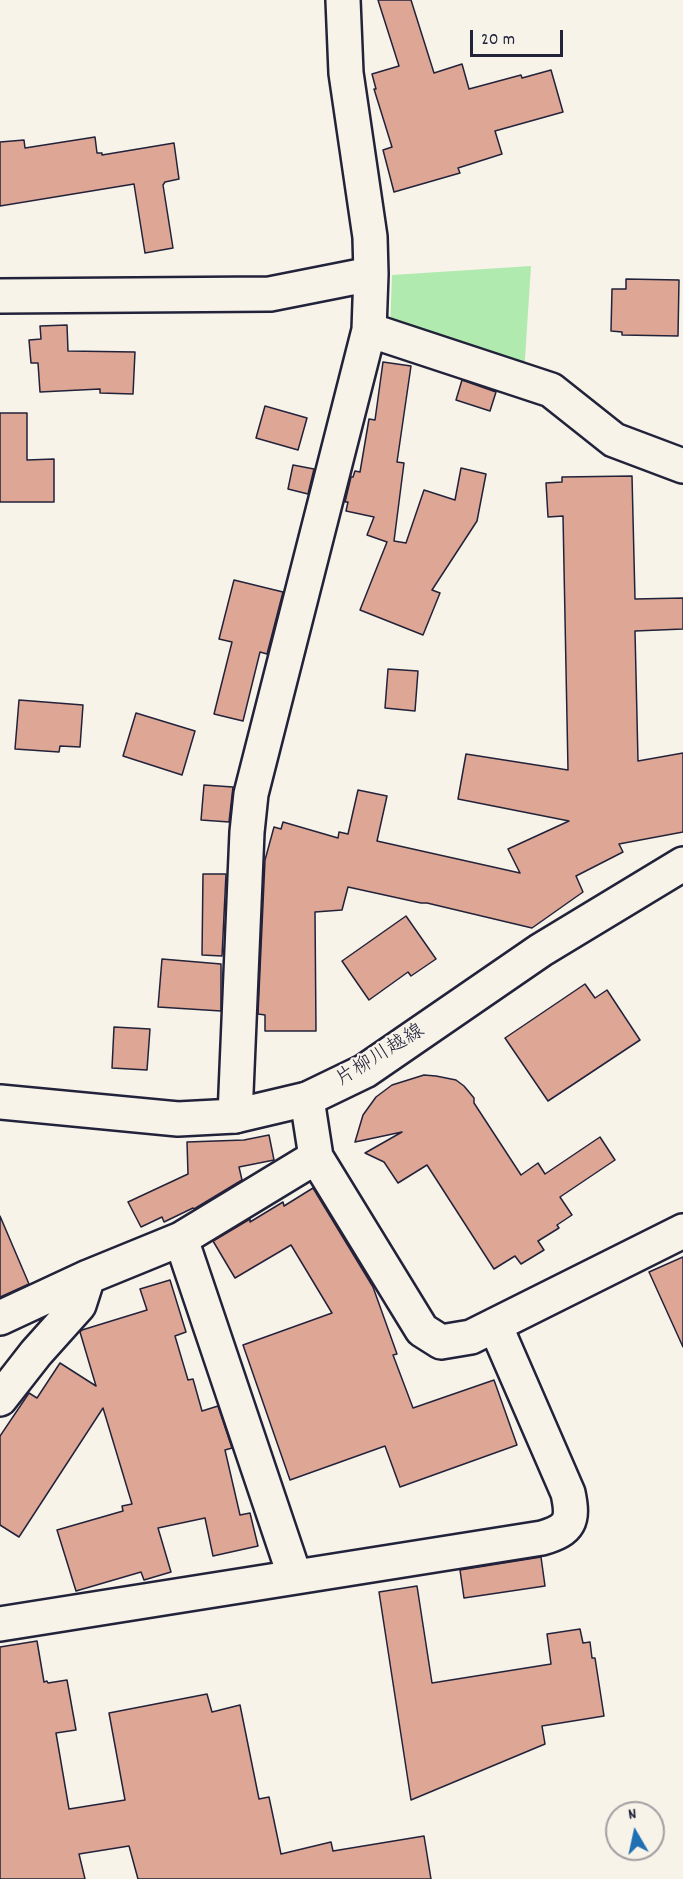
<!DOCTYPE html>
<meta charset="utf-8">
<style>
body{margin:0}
#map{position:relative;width:683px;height:1879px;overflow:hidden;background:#f7f3e8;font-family:Dekko,sans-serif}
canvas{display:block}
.north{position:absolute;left:605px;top:1801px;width:60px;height:60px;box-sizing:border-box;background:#f7f3e8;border:2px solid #a29fa3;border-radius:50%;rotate:351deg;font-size:16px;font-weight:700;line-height:24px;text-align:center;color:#22223b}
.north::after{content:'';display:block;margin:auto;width:21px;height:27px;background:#1f6fb2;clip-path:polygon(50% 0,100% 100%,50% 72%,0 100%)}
.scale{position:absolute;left:470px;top:30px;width:93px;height:27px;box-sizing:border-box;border:3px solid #22223b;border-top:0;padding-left:8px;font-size:18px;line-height:21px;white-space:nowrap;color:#22223b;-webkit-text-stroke:4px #f7f3e8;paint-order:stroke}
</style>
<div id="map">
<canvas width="683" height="1879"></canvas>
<div class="north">N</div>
<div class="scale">20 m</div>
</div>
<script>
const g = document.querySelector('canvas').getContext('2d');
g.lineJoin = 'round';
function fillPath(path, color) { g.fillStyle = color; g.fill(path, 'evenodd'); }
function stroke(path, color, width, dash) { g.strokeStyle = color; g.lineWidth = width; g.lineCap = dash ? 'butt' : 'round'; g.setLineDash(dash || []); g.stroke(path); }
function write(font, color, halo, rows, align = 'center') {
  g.font = font + ' Dekko,"Klee One",sans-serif'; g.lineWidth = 4.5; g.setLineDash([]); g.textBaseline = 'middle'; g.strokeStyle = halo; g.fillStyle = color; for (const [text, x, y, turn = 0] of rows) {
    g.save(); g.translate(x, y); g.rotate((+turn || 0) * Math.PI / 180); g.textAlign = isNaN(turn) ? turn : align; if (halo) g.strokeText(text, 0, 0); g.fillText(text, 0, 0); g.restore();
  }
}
const green = new Path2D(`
 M 531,266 L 524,374 L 390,331 L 392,275 Z`);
const building = new Path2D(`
 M 378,0 L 411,0 L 434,73 L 462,64 L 469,89 L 521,75 L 522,78 L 551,70 L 563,112 L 495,131 L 502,154 L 458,168 L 460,173 L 394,192 L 383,150 L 392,147 L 374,89 L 376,89 L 372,74 L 399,66 Z
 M 95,137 L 97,153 L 102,153 L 102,155 L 174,143 L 179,179 L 165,182 L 163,185 L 173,248 L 145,253 L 134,184 L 0,206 L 0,142 L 24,140 L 25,148 Z
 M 626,279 L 679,280 L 678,336 L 622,335 L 622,332 L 611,331 L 612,289 L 626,289 Z
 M 67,325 L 68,351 L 135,352 L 133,394 L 100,393 L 100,389 L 40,392 L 38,363 L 31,363 L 29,340 L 41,339 L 40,326 Z
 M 383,362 L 411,366 L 397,462 L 404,463 L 394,541 L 406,543 L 424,490 L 455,500 L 461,468 L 486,474 L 477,521 L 432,590 L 440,593 L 423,635 L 360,610 L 387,542 L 367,535 L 374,517 L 346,511 L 348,502 L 345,502 L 351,477 L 353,477 L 355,471 L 360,472 L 369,419 L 375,420 Z
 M 462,380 L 496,392 L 490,411 L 456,400 Z
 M 265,406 L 307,418 L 298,450 L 256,438 Z
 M 0,413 L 27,413 L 27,460 L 54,459 L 54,502 L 0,502 Z
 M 293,465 L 314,469 L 308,494 L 288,489 Z
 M 632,476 L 635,599 L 683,598 L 683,629 L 635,631 L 638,761 L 683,753 L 683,832 L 619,844 L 623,852 L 576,876 L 583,892 L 532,928 L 427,903 L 421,903 L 348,887 L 342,910 L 315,912 L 316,1031 L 265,1031 L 265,1015 L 258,1014 L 265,860 L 274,827 L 281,829 L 283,822 L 338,838 L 339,832 L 348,834 L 358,790 L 387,796 L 377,841 L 520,873 L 508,849 L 569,821 L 458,799 L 466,754 L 568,770 L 563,516 L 548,517 L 546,483 L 562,482 L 562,477 Z
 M 234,580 L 283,592 L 267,654 L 260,652 L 243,721 L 214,714 L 232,642 L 219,639 Z
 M 388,669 L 418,671 L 415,711 L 385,708 Z
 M 19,700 L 83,705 L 80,747 L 60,746 L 59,752 L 15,749 Z
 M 136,713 L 195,731 L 182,775 L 123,756 Z
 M 204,785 L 233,787 L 229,822 L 201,820 Z
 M 203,874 L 226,874 L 222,956 L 202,955 Z
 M 406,916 L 436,959 L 411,976 L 408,972 L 369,1000 L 342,961 Z
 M 162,959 L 221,964 L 221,1011 L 158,1007 Z
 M 585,984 L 595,998 L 607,990 L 640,1040 L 548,1101 L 505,1038 Z
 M 114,1027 L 150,1029 L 147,1070 L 112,1068 Z
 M 424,1075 L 436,1076 L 456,1080 L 464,1086 L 474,1098 L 474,1103 L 521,1175 L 538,1163 L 545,1174 L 600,1137 L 615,1160 L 560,1197 L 572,1215 L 557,1225 L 559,1228 L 538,1241 L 544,1250 L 521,1264 L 515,1256 L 494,1269 L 427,1165 L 398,1183 L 384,1162 L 365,1153 L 402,1132 L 355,1142 L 363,1115 L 376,1097 L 392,1085 Z
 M 269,1135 L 274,1160 L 239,1167 L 242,1180 L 194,1209 L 193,1208 L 164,1222 L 162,1217 L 141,1227 L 128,1202 L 188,1174 L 187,1142 L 244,1140 Z
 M 313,1188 L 373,1287 L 397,1354 L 393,1355 L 413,1408 L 494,1380 L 517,1445 L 400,1487 L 385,1446 L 290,1480 L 243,1345 L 332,1313 L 291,1245 L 235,1278 L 213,1241 L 250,1219 L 250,1222 L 283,1202 L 284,1206 Z
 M 0,1216 L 29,1284 L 0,1297 Z
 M 683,1257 L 683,1347 L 649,1272 Z
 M 170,1280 L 186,1332 L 175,1336 L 188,1380 L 193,1379 L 202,1411 L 218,1406 L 232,1448 L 225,1450 L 240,1515 L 250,1513 L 258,1546 L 213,1556 L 205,1518 L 158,1528 L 171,1572 L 144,1580 L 141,1572 L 76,1591 L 57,1530 L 123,1511 L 122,1506 L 132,1504 L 103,1408 L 19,1537 L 0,1525 L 0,1436 L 29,1393 L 37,1398 L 60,1363 L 96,1386 L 80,1332 L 82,1330 L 147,1310 L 140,1289 Z
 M 541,1557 L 545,1586 L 464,1598 L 460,1570 Z
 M 417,1586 L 432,1683 L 551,1664 L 547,1634 L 580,1629 L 583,1643 L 590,1642 L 592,1658 L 595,1658 L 604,1716 L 542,1726 L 545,1744 L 411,1800 L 379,1592 Z
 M 37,1641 L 44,1682 L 47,1681 L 48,1683 L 67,1680 L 76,1730 L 56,1733 L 69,1809 L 125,1800 L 109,1713 L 207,1694 L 212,1712 L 240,1705 L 259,1799 L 269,1797 L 281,1854 L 331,1842 L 333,1851 L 424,1836 L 431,1879 L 138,1879 L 129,1846 L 79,1854 L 85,1879 L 0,1879 L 0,1647 Z`);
const minor = new Path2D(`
 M 0,296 L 270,294 L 371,274
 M 369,330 L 551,390 L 614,440 L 683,466
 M 307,1099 L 316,1157 L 422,1330 L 441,1342 L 471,1337 L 683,1231
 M 235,1116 L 247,832 L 251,794 L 369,330 L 371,274 L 370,237 L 346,73 L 343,0
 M 181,1239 L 295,1577
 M 0,1318 L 88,1277 L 181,1239 L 316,1157
 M 0,1399 L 36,1353 L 79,1305 L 88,1277
 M 0,1624 L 542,1538 C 570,1530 574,1521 568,1493 L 495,1325`);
const major = new Path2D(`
 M 0,1102 L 178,1119 L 235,1116 L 307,1099 L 365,1071 L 541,950 L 683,864`);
const streetNames = [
 ["片柳川越線",381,1057,-32]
];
fillPath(green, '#b1eaae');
fillPath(building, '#dda695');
stroke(building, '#22223b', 1.5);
stroke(minor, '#22223b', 38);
stroke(major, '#22223b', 38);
stroke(minor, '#f7f3e8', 33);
stroke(major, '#f7f3e8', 33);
write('20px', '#22223b', '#f7f3e8', streetNames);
</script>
